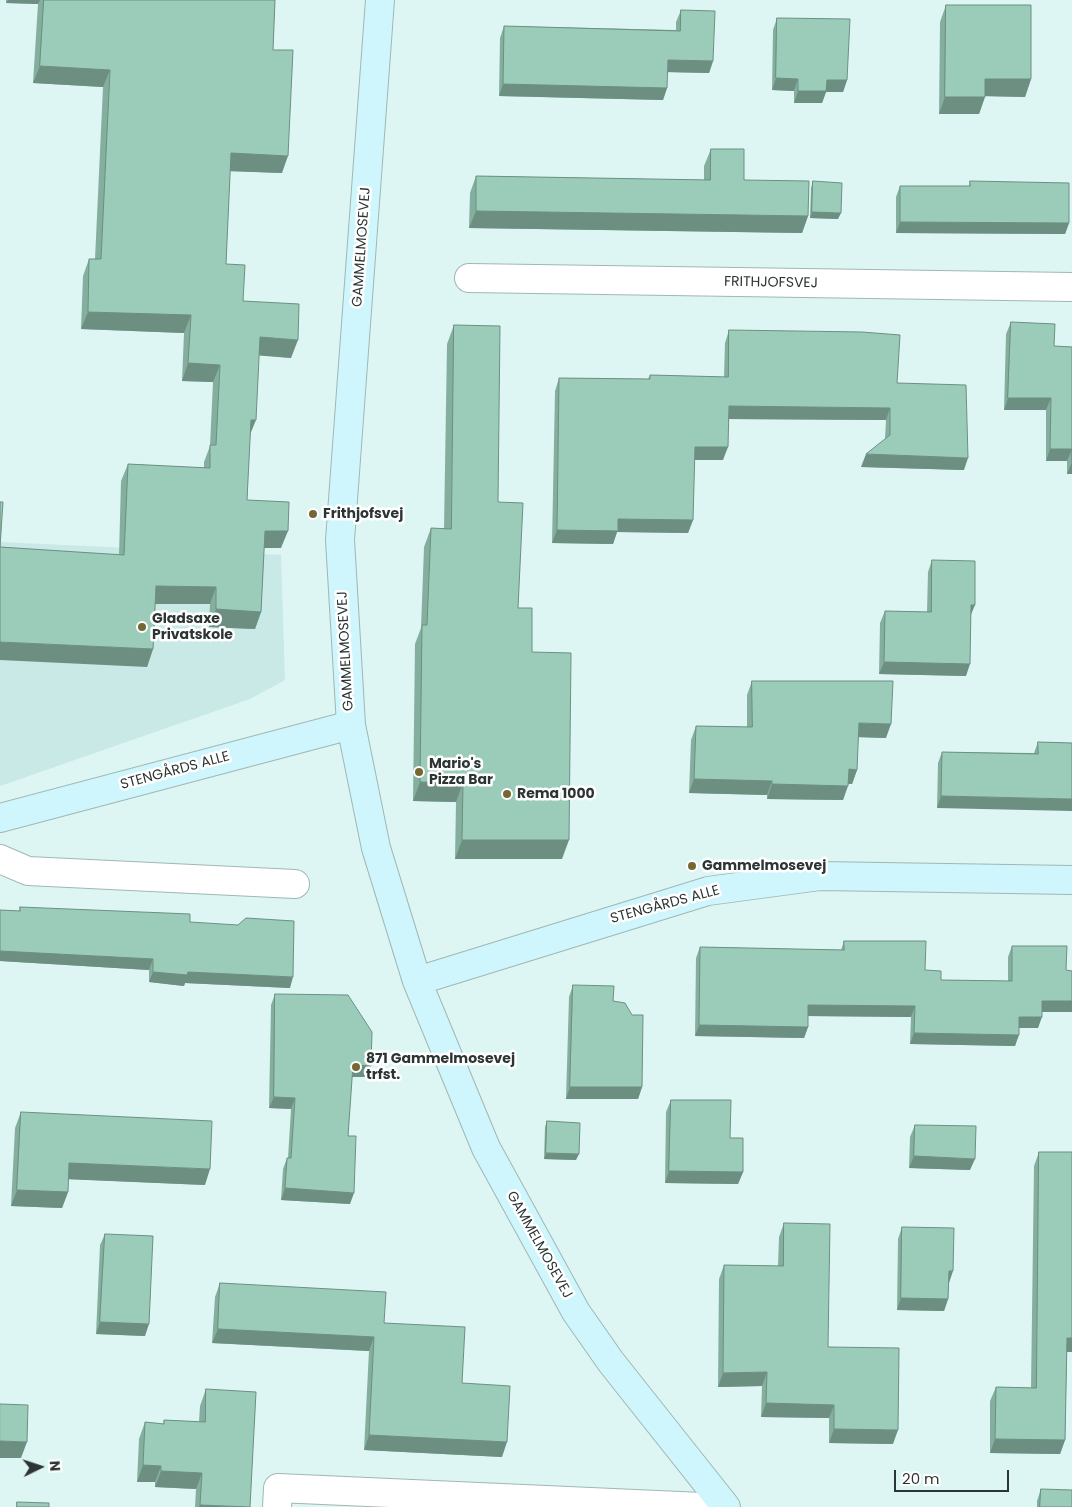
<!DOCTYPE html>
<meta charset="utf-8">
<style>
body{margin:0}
#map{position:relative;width:1072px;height:1507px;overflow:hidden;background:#ddf6f3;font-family:Poppins,sans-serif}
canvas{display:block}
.north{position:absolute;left:15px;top:1442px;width:50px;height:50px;-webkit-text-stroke:4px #fff;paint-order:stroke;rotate:86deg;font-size:14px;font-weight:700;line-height:20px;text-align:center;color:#2c3534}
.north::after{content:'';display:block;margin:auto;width:18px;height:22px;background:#2c3534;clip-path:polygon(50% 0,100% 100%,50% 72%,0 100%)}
.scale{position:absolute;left:894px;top:1470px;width:115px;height:22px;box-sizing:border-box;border:2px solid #2c3534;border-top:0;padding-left:6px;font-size:15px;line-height:18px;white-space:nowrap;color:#2c3534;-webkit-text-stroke:4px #fff;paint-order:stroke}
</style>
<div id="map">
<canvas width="1072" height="1507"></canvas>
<div class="north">N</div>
<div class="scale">20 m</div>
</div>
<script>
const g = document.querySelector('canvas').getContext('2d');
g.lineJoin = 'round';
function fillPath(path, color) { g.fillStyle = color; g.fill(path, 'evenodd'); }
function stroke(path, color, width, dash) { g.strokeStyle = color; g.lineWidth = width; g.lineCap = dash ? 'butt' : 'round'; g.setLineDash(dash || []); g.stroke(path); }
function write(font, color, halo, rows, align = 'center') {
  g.font = font + ' Poppins,sans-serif'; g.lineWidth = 5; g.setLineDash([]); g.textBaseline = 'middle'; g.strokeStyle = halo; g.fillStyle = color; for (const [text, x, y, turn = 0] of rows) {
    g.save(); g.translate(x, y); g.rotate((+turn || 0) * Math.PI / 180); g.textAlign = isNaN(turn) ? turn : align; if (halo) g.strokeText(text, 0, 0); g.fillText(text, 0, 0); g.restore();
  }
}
const built = new Path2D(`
 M 0,542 L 281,555 L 285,680 L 250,699 L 0,786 Z`);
const street = new Path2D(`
 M 469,278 L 1072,287
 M 0,859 L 28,871 L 295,884
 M 277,1507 L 278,1488 L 702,1507`);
const secondary = new Path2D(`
 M 380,0 L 340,540 L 351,725 L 376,848 L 417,981 L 486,1148 L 576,1312 L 611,1362 L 726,1507
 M 0,818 L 351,725
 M 417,981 L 708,891 L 820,876 L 1072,880`);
const wall = new Path2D(`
 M 6,0 L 275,0 L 273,50 L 282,173 L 230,171 L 226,264 L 243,301 L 291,358 L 259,355 L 250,435 L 247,500 L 281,548 L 264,548 L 261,612 L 255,629 L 209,627 L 210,604 L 155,604 L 153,649 L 147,667 L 0,547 L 119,555 L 121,481 L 128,464 L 204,468 L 204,462 L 210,446 L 213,382 L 182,381 L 184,333 L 81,329 L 83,276 L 89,259 L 95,259 L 103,87 L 33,83 L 38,4 L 6,3 Z
 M 946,5 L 1031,79 L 1025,97 L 985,96 L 979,114 L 939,114 L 940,22 Z
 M 681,10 L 713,61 L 709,73 L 667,72 L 667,88 L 663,100 L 499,96 L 500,38 L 504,26 L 676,30 L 676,22 Z
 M 777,18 L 847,80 L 843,92 L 826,92 L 822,103 L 794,103 L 794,91 L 772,90 L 773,30 Z
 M 711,149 L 744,180 L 808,216 L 802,233 L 469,228 L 470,193 L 476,176 L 704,180 L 704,166 Z
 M 813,181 L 838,219 L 810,218 L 811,188 Z
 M 970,181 L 1069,223 L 1065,234 L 896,233 L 896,197 L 900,186 L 969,186 Z
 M 1011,322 L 1054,346 L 1072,347 L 1072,474 L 1067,474 L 1067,461 L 1046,461 L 1046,410 L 1004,410 L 1006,334 Z
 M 454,325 L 498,502 L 518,608 L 532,652 L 562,859 L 455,859 L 456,802 L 413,801 L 415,644 L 421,628 L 424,547 L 431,528 L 444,529 L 447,344 Z
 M 729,330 L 897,383 L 964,470 L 861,467 L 885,439 L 886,420 L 729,419 L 723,460 L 694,460 L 693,520 L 688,533 L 617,532 L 613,544 L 552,543 L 555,391 L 559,378 L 648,379 L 650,375 L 724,377 L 725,343 Z
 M 932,560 L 971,615 L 966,676 L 879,674 L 880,623 L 885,611 L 927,612 L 928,572 Z
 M 752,681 L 886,738 L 858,737 L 857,770 L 852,784 L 848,784 L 843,800 L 767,799 L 767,795 L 689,793 L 691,740 L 696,726 L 747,727 L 747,695 Z
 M 1038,742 L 1072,743 L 937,808 L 938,763 L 942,752 L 1034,753 Z
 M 20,907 L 190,922 L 290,988 L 185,983 L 184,986 L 149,982 L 149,970 L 0,961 L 0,910 L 19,911 Z
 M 844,941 L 925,970 L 941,980 L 1008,981 L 1008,957 L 1012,946 L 1066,970 L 1072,1012 L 1042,1012 L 1038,1028 L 1019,1028 L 1015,1046 L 910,1044 L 911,1017 L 808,1016 L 808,1027 L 804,1038 L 695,1036 L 696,958 L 700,947 L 841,950 Z
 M 573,985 L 613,1001 L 642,1087 L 638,1099 L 566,1099 L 569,997 Z
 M 275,994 L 371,1066 L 367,1077 L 352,1077 L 348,1136 L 350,1204 L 281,1200 L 283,1169 L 287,1158 L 288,1158 L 291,1109 L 269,1108 L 271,1005 Z
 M 671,1100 L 730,1138 L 743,1172 L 738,1184 L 665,1183 L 666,1112 Z
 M 21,1112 L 205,1185 L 68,1179 L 68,1192 L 62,1208 L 11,1206 L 15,1128 Z
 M 547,1121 L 576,1160 L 544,1159 L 545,1127 Z
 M 915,1125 L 970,1170 L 909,1168 L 910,1137 Z
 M 1039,1152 L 1072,1152 L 1072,1352 L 1067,1352 L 1065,1440 L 1060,1454 L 990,1453 L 990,1401 L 996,1387 L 1031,1388 L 1034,1166 Z
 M 784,1223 L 828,1347 L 893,1444 L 829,1443 L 829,1418 L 761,1417 L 762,1386 L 718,1387 L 719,1279 L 724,1265 L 778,1266 L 779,1237 Z
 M 902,1227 L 949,1283 L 948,1299 L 944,1311 L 897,1310 L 898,1239 Z
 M 105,1234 L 145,1336 L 96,1334 L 100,1245 Z
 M 220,1283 L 384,1323 L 462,1383 L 502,1457 L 364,1450 L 369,1351 L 212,1343 L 215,1297 Z
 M 206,1389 L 250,1507 L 195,1507 L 196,1489 L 155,1487 L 155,1482 L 137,1482 L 139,1439 L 145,1422 L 163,1424 L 164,1420 L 199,1422 L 200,1406 Z
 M 1041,1489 L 1072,1507 L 1037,1507 L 1037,1501 Z`);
const shadedWall = new Path2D(`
 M 8,0 L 40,0 L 38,4 L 6,3 Z
 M 668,60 L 713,61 L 709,73 L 664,72 Z
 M 40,66 L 110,70 L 103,87 L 33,83 Z
 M 776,78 L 798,79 L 794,91 L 772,90 Z
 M 985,79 L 1031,79 L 1025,97 L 979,96 Z
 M 827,80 L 847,80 L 843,92 L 826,92 L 822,103 L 794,103 L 798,91 Z
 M 503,84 L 667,88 L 663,100 L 499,96 Z
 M 945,97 L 985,97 L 979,114 L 939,114 Z
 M 231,153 L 288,156 L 282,173 L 225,171 Z
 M 476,211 L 808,216 L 802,233 L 469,228 Z
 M 812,212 L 841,213 L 838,219 L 810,218 Z
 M 900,222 L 1069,223 L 1065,234 L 896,233 Z
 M 88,312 L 191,315 L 184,333 L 81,329 Z
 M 260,337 L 298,340 L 291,358 L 253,355 Z
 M 188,363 L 220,365 L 213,382 L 182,381 Z
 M 1008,398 L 1051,398 L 1046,410 L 1004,410 Z
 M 729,406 L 890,408 L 886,420 L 724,419 Z
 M 251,420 L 256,420 L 249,437 Z
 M 695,447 L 728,447 L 723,460 L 690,460 Z
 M 1050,449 L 1072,449 L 1067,461 L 1046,461 Z
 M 866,454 L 968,458 L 964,470 L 861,467 Z
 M 1072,462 L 1072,474 L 1067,474 Z
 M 618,519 L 693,520 L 688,533 L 617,532 L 613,544 L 552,543 L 557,530 Z
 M 265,531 L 288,531 L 281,548 L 259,548 Z
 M 156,586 L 216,587 L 210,604 L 150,604 Z
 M 971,605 L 975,605 L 970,617 Z
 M 216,609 L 261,612 L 255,629 L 209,627 Z
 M 0,642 L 153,649 L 147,667 L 0,660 Z
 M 884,662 L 970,664 L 966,676 L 879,674 Z
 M 859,723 L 891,724 L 886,738 L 854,737 Z
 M 849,769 L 857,770 L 852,784 L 844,783 Z
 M 694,779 L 772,781 L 767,795 L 689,793 Z
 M 420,782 L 463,783 L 456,802 L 413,801 Z
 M 772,784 L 848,786 L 843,800 L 767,799 Z
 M 941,796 L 1072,799 L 1072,811 L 937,808 Z
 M 462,840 L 569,840 L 562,859 L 455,859 Z
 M 0,951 L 153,959 L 149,970 L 0,961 Z
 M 153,972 L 188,972 L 293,977 L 290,988 L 185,983 L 184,986 L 149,982 Z
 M 1042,1001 L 1072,1001 L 1072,1012 L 1038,1012 Z
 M 808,1005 L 915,1006 L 911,1017 L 804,1016 Z
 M 1019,1017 L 1042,1017 L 1038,1028 L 1015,1028 Z
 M 699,1025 L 808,1027 L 804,1038 L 695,1036 Z
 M 914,1033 L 1019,1035 L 1015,1046 L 910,1044 Z
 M 353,1065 L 371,1066 L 367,1077 L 349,1077 Z
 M 570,1087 L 642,1087 L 638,1099 L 566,1099 Z
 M 274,1097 L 295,1098 L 291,1109 L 269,1108 Z
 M 546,1153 L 579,1154 L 576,1160 L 544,1159 Z
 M 914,1156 L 975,1159 L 970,1170 L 909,1168 Z
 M 69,1163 L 210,1169 L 205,1185 L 63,1179 Z
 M 669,1171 L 743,1172 L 738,1184 L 665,1183 Z
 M 285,1188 L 354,1193 L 350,1204 L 281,1200 Z
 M 17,1190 L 68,1192 L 62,1208 L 11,1206 Z
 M 949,1271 L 953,1271 L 949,1283 L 944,1283 Z
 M 901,1298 L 948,1299 L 944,1311 L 897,1310 Z
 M 100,1322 L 149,1324 L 145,1336 L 96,1334 Z
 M 218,1329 L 374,1337 L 369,1351 L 212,1343 Z
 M 1067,1338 L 1072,1338 L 1072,1352 L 1062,1352 Z
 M 767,1372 L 762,1386 L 718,1387 L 723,1373 Z
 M 766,1403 L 834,1405 L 829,1418 L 761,1417 Z
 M 834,1429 L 898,1430 L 893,1444 L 829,1443 Z
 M 369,1435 L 507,1442 L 502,1457 L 364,1450 Z
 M 995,1439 L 1065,1440 L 1060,1454 L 990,1453 Z
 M 0,1441 L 27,1442 L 21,1458 L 0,1458 Z
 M 143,1465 L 161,1466 L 155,1482 L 137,1482 Z
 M 161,1471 L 202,1473 L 196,1489 L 155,1487 Z
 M 200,1505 L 236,1507 L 199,1507 Z`);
const building = new Path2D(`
 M 44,0 L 275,0 L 273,50 L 293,50 L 288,156 L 231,153 L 226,264 L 245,265 L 243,301 L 299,304 L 298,340 L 260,337 L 256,420 L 251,420 L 247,500 L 289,502 L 288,531 L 265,531 L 261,612 L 216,609 L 216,587 L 156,586 L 153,649 L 0,642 L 0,502 L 3,502 L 0,547 L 124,555 L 128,464 L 210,468 L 210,445 L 216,445 L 220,365 L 188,363 L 191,315 L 88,312 L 89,259 L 101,259 L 110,70 L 40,66 Z
 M 946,5 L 1031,5 L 1031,79 L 985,79 L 985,97 L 945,97 Z
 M 681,10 L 715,11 L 713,61 L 668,60 L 667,88 L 503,84 L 504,26 L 680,31 Z
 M 777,18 L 850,19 L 847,80 L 827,80 L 826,91 L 798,91 L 798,79 L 776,78 Z
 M 711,149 L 744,149 L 744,180 L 809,181 L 808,216 L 476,211 L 476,176 L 710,180 Z
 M 813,181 L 842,183 L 841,213 L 812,212 Z
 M 970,181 L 1069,183 L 1069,223 L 900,222 L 900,186 L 970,186 Z
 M 1011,322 L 1055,324 L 1054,346 L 1072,347 L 1072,462 L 1072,449 L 1050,449 L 1051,398 L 1008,398 Z
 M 454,325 L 500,326 L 498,502 L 523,503 L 518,608 L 532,608 L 532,652 L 571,653 L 569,840 L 462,840 L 463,783 L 420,782 L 422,625 L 427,625 L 431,528 L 451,529 Z
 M 729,330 L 862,332 L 900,335 L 897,383 L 966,385 L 968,458 L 866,454 L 890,435 L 890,408 L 729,406 L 728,447 L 695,447 L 693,520 L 618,519 L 618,531 L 557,530 L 559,378 L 650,379 L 650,375 L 728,377 Z
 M 932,560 L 975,561 L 975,605 L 971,605 L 970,664 L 884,662 L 885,611 L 931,612 Z
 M 752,681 L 893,681 L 891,724 L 859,723 L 857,770 L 849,769 L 848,786 L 772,784 L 772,781 L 694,779 L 696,726 L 752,727 Z
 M 1038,742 L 1072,743 L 1072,799 L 941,796 L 942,752 L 1038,754 Z
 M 20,907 L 190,914 L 190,922 L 238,925 L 246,918 L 294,921 L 293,977 L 188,972 L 187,975 L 153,972 L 153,959 L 0,951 L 0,910 L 20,911 Z
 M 844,941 L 926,941 L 925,970 L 941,971 L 941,980 L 1012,981 L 1012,946 L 1067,946 L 1066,970 L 1072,971 L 1072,1001 L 1042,1001 L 1042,1017 L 1019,1017 L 1019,1035 L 914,1033 L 915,1006 L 808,1005 L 808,1027 L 699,1025 L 700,947 L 844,950 Z
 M 573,985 L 614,986 L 613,1001 L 625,1003 L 632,1015 L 643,1015 L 642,1087 L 570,1087 Z
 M 275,994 L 348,995 L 372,1032 L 371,1066 L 353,1065 L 348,1136 L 356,1136 L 354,1193 L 285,1188 L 287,1158 L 291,1158 L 295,1098 L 274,1097 Z
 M 671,1100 L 731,1100 L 730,1138 L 743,1138 L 743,1172 L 669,1171 Z
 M 21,1112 L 212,1121 L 210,1169 L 69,1163 L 68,1192 L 17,1190 Z
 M 547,1121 L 580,1123 L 579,1154 L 546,1153 Z
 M 915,1125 L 976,1126 L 975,1159 L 914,1156 Z
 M 1039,1152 L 1072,1152 L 1072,1338 L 1067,1338 L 1065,1440 L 995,1439 L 996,1387 L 1036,1388 Z
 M 784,1223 L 830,1224 L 828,1347 L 899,1348 L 898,1430 L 834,1429 L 834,1405 L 766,1403 L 767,1372 L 723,1373 L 724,1265 L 783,1266 Z
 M 902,1227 L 954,1228 L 953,1271 L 949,1271 L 948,1299 L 901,1298 Z
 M 105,1234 L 153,1236 L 149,1324 L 100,1322 Z
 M 220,1283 L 386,1292 L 384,1323 L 465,1327 L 462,1383 L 510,1386 L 507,1442 L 369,1435 L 374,1337 L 218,1329 Z
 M 206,1389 L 256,1392 L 250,1507 L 200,1505 L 202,1473 L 161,1471 L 161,1466 L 143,1465 L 145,1422 L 164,1424 L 164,1420 L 205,1422 Z
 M 0,1404 L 28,1405 L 27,1442 L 0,1441 Z
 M 1041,1489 L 1072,1490 L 1072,1507 L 1040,1507 Z
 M 17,1502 L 49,1503 L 49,1507 L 17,1507 Z`);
const markers = [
 [313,514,5,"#756734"],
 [142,627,5,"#756734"],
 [419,772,5,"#756734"],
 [507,794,5,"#756734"],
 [692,866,5,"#756734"],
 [356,1067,5,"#756734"]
];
const streetNames = [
 ["GAMMELMOSEVEJ",362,247,-86],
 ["FRITHJOFSVEJ",771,283,1],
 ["GAMMELMOSEVEJ",346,651,-93],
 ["STENGÅRDS ALLE",175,771,-15],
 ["STENGÅRDS ALLE",665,905,-15],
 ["GAMMELMOSEVEJ",539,1245,61]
];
const poiNames = [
 ["Frithjofsvej",323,514],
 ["Gladsaxe",152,619],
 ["Privatskole",152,635],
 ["Mario's",429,764],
 ["Pizza Bar",429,780],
 ["Rema 1000",517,794],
 ["Gammelmosevej",702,866],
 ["871 Gammelmosevej",366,1059],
 ["trfst.",366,1075]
];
fillPath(built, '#c8e9e6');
stroke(street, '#a0b7b4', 30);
stroke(secondary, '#a0b7b4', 30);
stroke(street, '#fff', 28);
stroke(secondary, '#cef6fc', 28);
fillPath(wall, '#84af9f');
fillPath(shadedWall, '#6c8f82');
fillPath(building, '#9accb9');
stroke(building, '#6c8f82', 1);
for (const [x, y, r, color] of markers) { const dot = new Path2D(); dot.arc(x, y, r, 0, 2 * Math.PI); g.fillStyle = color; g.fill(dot); stroke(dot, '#fff', 2); }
write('14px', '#2c3534', '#fff', streetNames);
write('bold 14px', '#2c3534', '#fff', poiNames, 'left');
</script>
